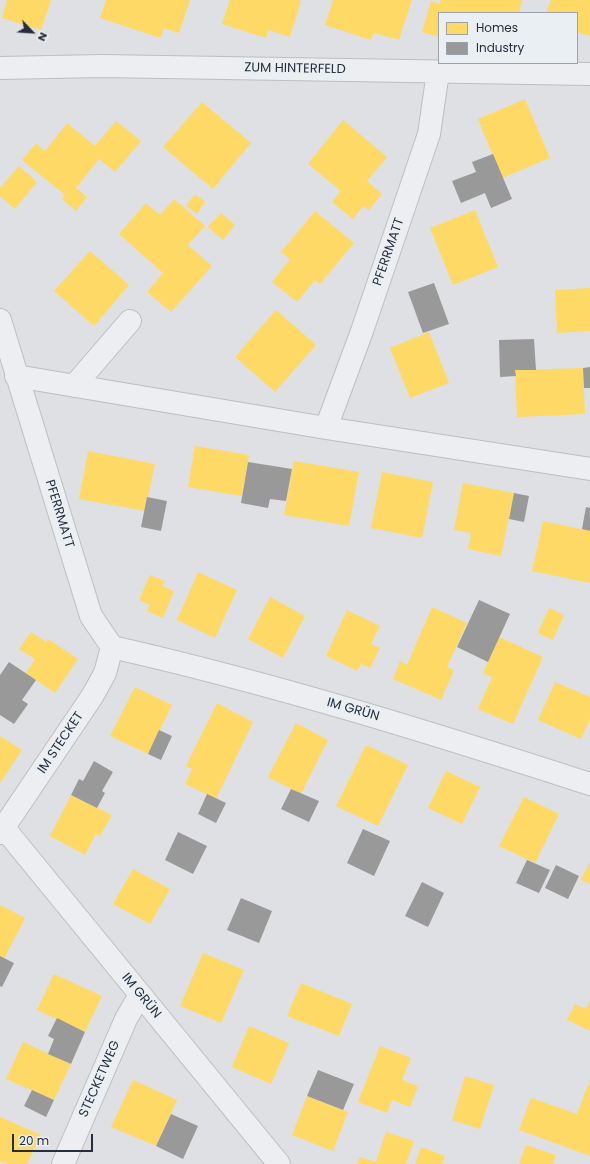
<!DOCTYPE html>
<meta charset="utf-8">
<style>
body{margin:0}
#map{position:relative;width:590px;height:1164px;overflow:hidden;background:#dee0e3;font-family:Poppins,sans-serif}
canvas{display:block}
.legend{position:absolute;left:438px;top:12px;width:140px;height:52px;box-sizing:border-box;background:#eaeff4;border:1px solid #9ba2ab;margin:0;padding:5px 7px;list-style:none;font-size:12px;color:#252e3d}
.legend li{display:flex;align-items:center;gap:8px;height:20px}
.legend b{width:20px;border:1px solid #9ba2ab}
.north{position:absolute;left:12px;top:12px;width:40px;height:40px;-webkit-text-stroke:3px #eaeff4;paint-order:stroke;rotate:115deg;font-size:11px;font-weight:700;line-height:16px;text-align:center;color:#252e3d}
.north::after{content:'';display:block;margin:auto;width:14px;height:18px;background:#252e3d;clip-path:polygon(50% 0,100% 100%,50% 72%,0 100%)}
.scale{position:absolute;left:12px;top:1134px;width:81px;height:18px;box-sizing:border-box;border:2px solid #252e3d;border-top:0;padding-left:5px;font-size:12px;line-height:14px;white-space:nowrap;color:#252e3d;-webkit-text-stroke:3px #eaeff4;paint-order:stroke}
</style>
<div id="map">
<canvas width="590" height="1164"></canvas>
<ul class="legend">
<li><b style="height:11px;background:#ffd966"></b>Homes</li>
<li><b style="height:11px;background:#999"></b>Industry</li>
</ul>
<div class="north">N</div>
<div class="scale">20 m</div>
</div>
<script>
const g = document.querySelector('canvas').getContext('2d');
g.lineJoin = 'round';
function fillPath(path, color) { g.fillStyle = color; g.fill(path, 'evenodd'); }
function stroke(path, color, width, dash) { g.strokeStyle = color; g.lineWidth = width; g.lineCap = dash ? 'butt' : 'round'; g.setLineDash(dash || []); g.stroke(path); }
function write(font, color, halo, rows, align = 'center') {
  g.font = font + ' Poppins,sans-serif'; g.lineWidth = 4; g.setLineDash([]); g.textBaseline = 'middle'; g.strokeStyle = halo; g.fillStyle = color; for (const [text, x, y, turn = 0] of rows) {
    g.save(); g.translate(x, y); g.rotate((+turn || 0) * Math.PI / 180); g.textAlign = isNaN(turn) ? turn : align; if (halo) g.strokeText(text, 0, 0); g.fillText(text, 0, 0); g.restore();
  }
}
const homes = new Path2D(`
 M 7,0 L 51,0 L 41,30 L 2,18 Z
 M 106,0 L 190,0 L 179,33 L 164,28 L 161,38 L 100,18 Z
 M 230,0 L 297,0 L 301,1 L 290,37 L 268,30 L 266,38 L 222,24 Z
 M 333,0 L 412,0 L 399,40 L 374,33 L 371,40 L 325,25 Z
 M 441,0 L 520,0 L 522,1 L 519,13 L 439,13 L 439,37 L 422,32 L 431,1 L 439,4 Z
 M 551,0 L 590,0 L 590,36 L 577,32 L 577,13 L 546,13 Z
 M 525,99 L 550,158 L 502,178 L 478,119 Z
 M 202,102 L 251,143 L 213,189 L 163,147 Z
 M 343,120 L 387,157 L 367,181 L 382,194 L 369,210 L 363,206 L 353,219 L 332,202 L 341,191 L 308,164 Z
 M 116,121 L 141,141 L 115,172 L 99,159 L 76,188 L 87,197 L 76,211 L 62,199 L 65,195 L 22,160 L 36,143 L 45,151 L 67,123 L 95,146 Z
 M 19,166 L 37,182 L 15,209 L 0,196 L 0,188 Z
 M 195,194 L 205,202 L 197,214 L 186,206 Z
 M 174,199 L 205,226 L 188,245 L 212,266 L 171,312 L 147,292 L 163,273 L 119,234 L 146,203 L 160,215 Z
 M 475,210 L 498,267 L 453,285 L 430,228 Z
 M 315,211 L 354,243 L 320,284 L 315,280 L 297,302 L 272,282 L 290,259 L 281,252 Z
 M 221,213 L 235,225 L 223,240 L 208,227 Z
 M 90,251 L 129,285 L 94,326 L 54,291 Z
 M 590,288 L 590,331 L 557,333 L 555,290 Z
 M 276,310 L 316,345 L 275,392 L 235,357 Z
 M 429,332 L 449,383 L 410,398 L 390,348 Z
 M 583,368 L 585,414 L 517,417 L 515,370 Z
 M 195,446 L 249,455 L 242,496 L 188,487 Z
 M 88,451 L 155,464 L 145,511 L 79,499 Z
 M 294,461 L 359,472 L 349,526 L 284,515 Z
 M 382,472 L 433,482 L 422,538 L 371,528 Z
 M 463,483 L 514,493 L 501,556 L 468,549 L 471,533 L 454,530 Z
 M 543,521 L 590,531 L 590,583 L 532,571 Z
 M 198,572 L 237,590 L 215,638 L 177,620 Z
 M 150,575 L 165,581 L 162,586 L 174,591 L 163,618 L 147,611 L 150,605 L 139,600 Z
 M 270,597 L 305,616 L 283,658 L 248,639 Z
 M 432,607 L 467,623 L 447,667 L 454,670 L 441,700 L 393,679 L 400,661 L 407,665 Z
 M 549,608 L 564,615 L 553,640 L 538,633 Z
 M 347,610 L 380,626 L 371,644 L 380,648 L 370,668 L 361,664 L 357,671 L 326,656 Z
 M 31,632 L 46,642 L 48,639 L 78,659 L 55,693 L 26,673 L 35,659 L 19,649 Z
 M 499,637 L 543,657 L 513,724 L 478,709 L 492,677 L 483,673 Z
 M 555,682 L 590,697 L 590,719 L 581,739 L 538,720 Z
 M 135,687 L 172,705 L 148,754 L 110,736 Z
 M 217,703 L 253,722 L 216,799 L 185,784 L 192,769 L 186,766 Z
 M 296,723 L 328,740 L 301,794 L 268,777 Z
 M 0,736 L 22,750 L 0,783 Z
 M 366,745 L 408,765 L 378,826 L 336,806 Z
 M 446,771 L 480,787 L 462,824 L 428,808 Z
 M 71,795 L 112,815 L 100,836 L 96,834 L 85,855 L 50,836 Z
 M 524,797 L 559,814 L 535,863 L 499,846 Z
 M 590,862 L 590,884 L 581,880 Z
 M 133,869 L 170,889 L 150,924 L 113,904 Z
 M 0,905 L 25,918 L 4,959 L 0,957 Z
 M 203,953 L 244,970 L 221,1023 L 180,1006 Z
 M 54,974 L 102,996 L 85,1032 L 37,1010 Z
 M 301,983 L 352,1004 L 339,1036 L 287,1016 Z
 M 590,1000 L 590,1031 L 567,1020 L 575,1004 L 586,1009 Z
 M 249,1026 L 289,1043 L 271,1084 L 232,1067 Z
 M 23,1042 L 71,1064 L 54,1100 L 6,1079 Z
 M 380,1046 L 411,1058 L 402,1080 L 418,1086 L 410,1107 L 392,1100 L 387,1113 L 358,1102 Z
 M 465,1076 L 494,1085 L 480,1129 L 452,1120 Z
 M 133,1080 L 177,1100 L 156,1146 L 111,1127 Z
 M 590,1080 L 590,1156 L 519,1130 L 531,1098 L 577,1114 Z
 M 307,1096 L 348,1112 L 333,1151 L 292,1135 Z
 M 0,1117 L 41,1135 L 27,1164 L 8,1164 L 0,1161 Z
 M 386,1132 L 414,1141 L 406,1164 L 357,1164 L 360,1157 L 376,1162 Z
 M 526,1145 L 556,1155 L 553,1164 L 519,1164 Z
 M 421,1147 L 445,1156 L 442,1164 L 415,1164 Z`);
const industry = new Path2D(`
 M 493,154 L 512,199 L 491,208 L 485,193 L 461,203 L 452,181 L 476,172 L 472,162 Z
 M 434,283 L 449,324 L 423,333 L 408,292 Z
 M 534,339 L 536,370 L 515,370 L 516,376 L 500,377 L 499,340 Z
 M 590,367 L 590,388 L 584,388 L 583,368 Z
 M 248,462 L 292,469 L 286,501 L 270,499 L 268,508 L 241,503 Z
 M 514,493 L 529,496 L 524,522 L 509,519 Z
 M 147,497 L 167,501 L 161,531 L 141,527 Z
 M 586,507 L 590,508 L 590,531 L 582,529 Z
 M 479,600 L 510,614 L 488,662 L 457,647 Z
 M 9,662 L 36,680 L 22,700 L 28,704 L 14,724 L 0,715 L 0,675 Z
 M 159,730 L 172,736 L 161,760 L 148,754 Z
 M 94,761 L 113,772 L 102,791 L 105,793 L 97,808 L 71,795 L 79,779 L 83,781 Z
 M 291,789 L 319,801 L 309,822 L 281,809 Z
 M 207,794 L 226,803 L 216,823 L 198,814 Z
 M 363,829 L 390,841 L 374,876 L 347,863 Z
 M 178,832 L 207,846 L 193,874 L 165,860 Z
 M 527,860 L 550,870 L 539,893 L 516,883 Z
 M 556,865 L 579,876 L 568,899 L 545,888 Z
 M 422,882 L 444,893 L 428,927 L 405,916 Z
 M 241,898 L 272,911 L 259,943 L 227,930 Z
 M 0,956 L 14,963 L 2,987 L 0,986 Z
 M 57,1018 L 85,1032 L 71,1064 L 48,1054 L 54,1039 L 48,1036 Z
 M 318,1070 L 354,1084 L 343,1110 L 307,1096 Z
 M 32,1090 L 54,1100 L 46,1117 L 24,1106 Z
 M 171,1114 L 198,1126 L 183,1159 L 156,1146 Z`);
const minor = new Path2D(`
 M 0,68 L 102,66 L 590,74
 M 0,320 L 91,616 L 112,647
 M 16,376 L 326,428 L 590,469
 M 74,386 L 130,321
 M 326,428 L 362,331 L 429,134 L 438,72
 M 112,647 C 275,684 432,733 590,784
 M 4,828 L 279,1164
 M 0,833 L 93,695 L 105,673 L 112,647
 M 63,1164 L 126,1019 L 140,995`);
const streetNames = [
 ["ZUM HINTERFELD",295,69,1],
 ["PFERRMATT",389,252,-71],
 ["PFERRMATT",59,514,73],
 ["IM GRÜN",353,710,16],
 ["IM STECKET",61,743,-56],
 ["IM GRÜN",141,996,51],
 ["STECKETWEG",100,1079,-66]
];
fillPath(homes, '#ffd966');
fillPath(industry, '#999');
stroke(minor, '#bcbec1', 24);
stroke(minor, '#edeef1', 22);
write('13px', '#252e3d', '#eaeff4', streetNames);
</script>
